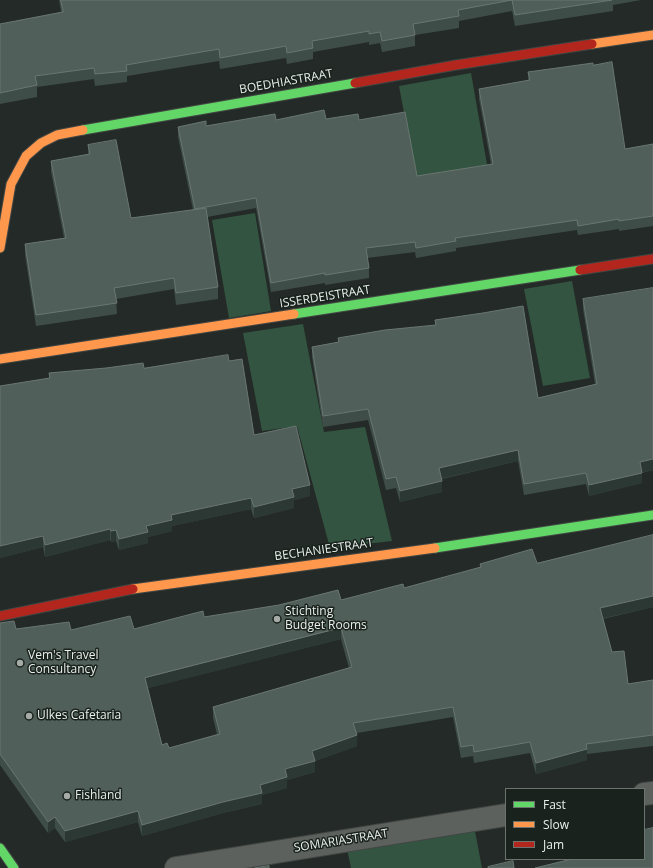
<!DOCTYPE html>
<style>
body{margin:0}
#map{position:relative;width:653px;height:868px;overflow:hidden;background:#242a27;font-family:"Open Sans",sans-serif}
canvas{display:block}
.legend{position:absolute;left:505px;top:788px;width:140px;height:72px;box-sizing:border-box;background:#19221d;border:1px solid #6d7470;margin:0;padding:5px 7px;list-style:none;font-size:12px;color:#eaf0ec}
.legend li{display:flex;align-items:center;gap:8px;height:20px}
.legend b{width:20px;border:1px solid #6d7470}
</style>
<div id="map">
<canvas width="653" height="868"></canvas>
<ul class="legend">
<li><b style="height:5px;background:#63d668"></b>Fast</li>
<li><b style="height:5px;background:#ff974d"></b>Slow</li>
<li><b style="height:5px;background:#b3261e"></b>Jam</li>
</ul>
</div>
<script>
const g = document.querySelector('canvas').getContext('2d');
g.lineJoin = 'round';
function fillPath(path, color) { g.fillStyle = color; g.fill(path, 'evenodd'); }
function stroke(path, color, width, dash) { g.strokeStyle = color; g.lineWidth = width; g.lineCap = dash ? 'butt' : 'round'; g.setLineDash(dash || []); g.stroke(path); }
function write(font, color, halo, rows, align = 'center') {
  g.font = font + ' "Open Sans",sans-serif'; g.lineWidth = 3; g.setLineDash([]); g.textBaseline = 'middle'; g.strokeStyle = halo; g.fillStyle = color; for (const [text, x, y, turn = 0] of rows) {
    g.save(); g.translate(x, y); g.rotate((+turn || 0) * Math.PI / 180); g.textAlign = isNaN(turn) ? turn : align; if (halo) g.strokeText(text, 0, 0); g.fillText(text, 0, 0); g.restore();
  }
}
const green = new Path2D(`
 M 471,73 L 488,170 L 417,182 L 399,86 Z
 M 255,213 L 271,311 L 229,318 L 212,220 Z
 M 572,281 L 590,378 L 543,386 L 524,289 Z
 M 303,324 L 324,432 L 365,427 L 392,541 L 330,548 L 297,426 L 262,431 L 243,333 Z
 M 474,826 L 482,868 L 351,868 L 347,849 Z`);
const street = new Path2D(`
 M 644,794 L 653,793
 M 176,868 L 506,815`);
const fast = new Path2D(`
 M 83,130 L 355,83
 M 294,314 L 580,270
 M 435,548 L 653,515
 M 0,848 L 14,868`);
const slow = new Path2D(`
 M 592,44 L 653,35
 M 0,248 L 11,184 L 26,156 L 41,143 L 57,135 L 83,130
 M 0,359 L 294,314
 M 133,589 L 435,548`);
const jam = new Path2D(`
 M 355,83 L 456,65 L 592,44
 M 580,270 L 653,259
 M 0,616 L 133,589`);
const wall = new Path2D(`
 M 59,0 L 641,0 L 613,5 L 613,11 L 515,26 L 512,11 L 459,21 L 459,28 L 415,35 L 415,46 L 382,52 L 380,43 L 369,45 L 369,42 L 313,52 L 313,59 L 287,64 L 286,58 L 220,69 L 219,61 L 127,76 L 127,82 L 95,86 L 94,79 L 37,87 L 37,97 L 0,104 L 0,24 L 61,12 Z
 M 593,65 L 625,149 L 653,144 L 653,226 L 619,231 L 619,229 L 578,235 L 577,230 L 456,248 L 456,251 L 416,258 L 415,252 L 367,258 L 369,268 L 369,278 L 325,285 L 325,283 L 271,292 L 256,208 L 207,217 L 218,287 L 218,299 L 176,305 L 174,289 L 116,299 L 117,314 L 36,326 L 25,255 L 25,244 L 64,238 L 51,172 L 51,161 L 88,154 L 88,145 L 131,218 L 193,210 L 178,137 L 178,127 L 206,126 L 276,120 L 359,120 L 417,176 L 491,164 L 479,99 L 479,89 L 528,80 L 528,72 Z
 M 653,288 L 653,470 L 642,473 L 642,483 L 589,496 L 586,484 L 524,495 L 518,461 L 442,479 L 442,492 L 400,502 L 396,488 L 386,490 L 368,420 L 323,427 L 312,357 L 312,347 L 338,342 L 338,338 L 435,325 L 435,320 L 538,398 L 595,384 L 583,309 L 583,299 Z
 M 229,361 L 254,435 L 310,496 L 294,500 L 294,508 L 254,518 L 251,509 L 172,526 L 172,531 L 148,537 L 148,543 L 119,550 L 116,541 L 111,542 L 110,540 L 45,557 L 43,547 L 0,558 L 0,386 L 49,378 L 49,373 L 144,368 Z
 M 653,535 L 653,607 L 603,619 L 612,652 L 628,684 L 653,680 L 653,746 L 587,754 L 587,760 L 536,774 L 530,753 L 474,763 L 473,756 L 461,758 L 453,717 L 357,733 L 357,746 L 315,761 L 315,772 L 287,780 L 287,788 L 262,795 L 262,804 L 223,813 L 142,836 L 138,822 L 65,842 L 55,828 L 48,833 L 0,765 L 0,623 L 16,629 L 71,630 L 134,629 L 204,617 L 341,600 L 404,588 L 480,568 L 480,564 L 537,563 ZM 341,639 L 349,668 L 213,707 L 213,718 L 217,734 L 169,748 L 162,745 L 148,688 Z`);
const shadedWall = new Path2D(`
 M 518,450 L 518,461 L 439,479 L 439,468 Z
 M 653,459 L 653,470 L 640,473 L 640,462 Z
 M 642,473 L 642,483 L 589,496 L 589,485 Z
 M 442,481 L 442,492 L 400,502 L 400,491 Z
 M 310,485 L 310,496 L 294,500 L 294,508 L 254,518 L 254,507 L 292,489 Z
 M 251,498 L 251,509 L 172,526 L 172,531 L 148,537 L 148,543 L 119,550 L 119,539 L 146,526 L 171,515 Z
 M 110,529 L 110,540 L 45,557 L 45,545 Z
 M 116,530 L 116,541 L 111,542 L 111,531 Z
 M 43,536 L 43,547 L 0,558 L 0,546 Z
 M 653,596 L 653,607 L 600,619 L 600,608 Z
 M 341,628 L 341,639 L 145,689 L 145,678 Z
 M 357,735 L 357,746 L 315,761 L 315,772 L 287,780 L 287,788 L 262,795 L 262,804 L 223,813 L 142,836 L 142,825 L 260,785 L 312,751 Z
 M 587,749 L 587,760 L 536,774 L 536,763 Z
 M 138,811 L 138,822 L 65,842 L 65,831 Z
 M 55,817 L 55,828 L 48,833 L 48,822 Z`);
const building = new Path2D(`
 M 61,0 L 612,0 L 515,15 L 512,0 L 458,10 L 459,16 L 413,24 L 415,35 L 382,41 L 380,32 L 369,34 L 369,31 L 312,41 L 313,48 L 287,53 L 286,46 L 220,58 L 219,49 L 126,65 L 127,71 L 95,74 L 94,68 L 35,76 L 37,85 L 0,93 L 0,24 L 63,12 Z
 M 612,62 L 625,149 L 653,144 L 653,216 L 619,221 L 619,219 L 578,226 L 577,220 L 455,238 L 456,241 L 416,248 L 415,242 L 366,248 L 369,268 L 325,275 L 325,273 L 271,283 L 256,198 L 195,209 L 178,127 L 206,121 L 206,126 L 275,114 L 276,120 L 324,110 L 326,119 L 358,114 L 359,120 L 405,112 L 417,176 L 493,164 L 479,89 L 530,80 L 528,72 L 593,63 L 593,65 Z
 M 116,140 L 131,218 L 206,208 L 218,287 L 176,293 L 174,278 L 114,288 L 117,303 L 36,315 L 25,244 L 66,238 L 51,161 L 90,154 L 88,145 Z
 M 653,288 L 653,459 L 640,462 L 642,473 L 589,485 L 586,473 L 524,484 L 518,450 L 439,468 L 442,481 L 400,491 L 396,477 L 386,479 L 368,409 L 323,416 L 312,347 L 339,342 L 338,338 L 385,330 L 436,325 L 435,320 L 483,313 L 523,306 L 538,398 L 597,384 L 583,299 Z
 M 228,355 L 229,361 L 242,359 L 254,435 L 296,426 L 310,485 L 292,489 L 294,497 L 254,507 L 251,498 L 171,515 L 172,520 L 146,526 L 148,532 L 119,539 L 116,530 L 111,531 L 110,529 L 45,545 L 43,536 L 0,546 L 0,386 L 50,378 L 49,373 L 106,368 L 143,363 L 144,368 Z
 M 653,535 L 653,596 L 600,608 L 612,652 L 624,651 L 628,684 L 653,680 L 653,735 L 586,744 L 587,749 L 536,763 L 530,742 L 474,752 L 473,745 L 461,747 L 453,707 L 353,723 L 357,735 L 312,751 L 315,761 L 285,769 L 287,777 L 260,785 L 262,793 L 223,802 L 142,825 L 138,811 L 65,831 L 55,817 L 48,822 L 0,754 L 0,623 L 14,621 L 16,629 L 69,622 L 71,630 L 130,616 L 134,629 L 203,611 L 204,617 L 279,605 L 338,590 L 341,600 L 403,584 L 404,588 L 481,567 L 480,564 L 532,549 L 537,563 ZM 341,628 L 352,667 L 213,707 L 220,734 L 169,748 L 167,743 L 162,745 L 145,678 Z
 M 653,828 L 653,868 L 535,868 L 572,859 L 644,859 L 644,830 Z
 M 513,861 L 514,868 L 488,868 L 488,867 Z
 M 269,866 L 269,868 L 255,868 Z`);
const markers = [
 [277,619,4,"#a5aba7"],
 [20,663,4,"#a5aba7"],
 [29,716,4,"#a5aba7"],
 [67,796,4,"#a5aba7"]
];
const streetNames = [
 ["BOEDHIASTRAAT",286,82,-10],
 ["ISSERDEISTRAAT",325,297,-9],
 ["BECHANIESTRAAT",324,550,-8],
 ["SOMARIASTRAAT",341,841,-9]
];
const poiNames = [
 ["Stichting",285,612],
 ["Budget Rooms",285,626],
 ["Vem's Travel",28,656],
 ["Consultancy",28,670],
 ["Ulkes Cafetaria",37,716],
 ["Fishland",75,796]
];
fillPath(green, '#335441');
stroke(street, '#424744', 24);
stroke(fast, '#424744', 11);
stroke(slow, '#424744', 11);
stroke(jam, '#424744', 11);
stroke(street, '#5d615e', 22);
stroke(fast, '#63d668', 9);
stroke(slow, '#ff974d', 9);
stroke(jam, '#b3261e', 9);
fillPath(wall, '#3f4d48');
fillPath(shadedWall, '#2c3834');
fillPath(building, '#515f5a');
stroke(building, '#697671', 1);
for (const [x, y, r, color] of markers) { const dot = new Path2D(); dot.arc(x, y, r, 0, 2 * Math.PI); g.fillStyle = color; g.fill(dot); stroke(dot, '#19221d', 1.5); }
write('12px', '#eaf0ec', '#19221d', streetNames);
write('12px', '#eaf0ec', '#19221d', poiNames, 'left');
</script>
